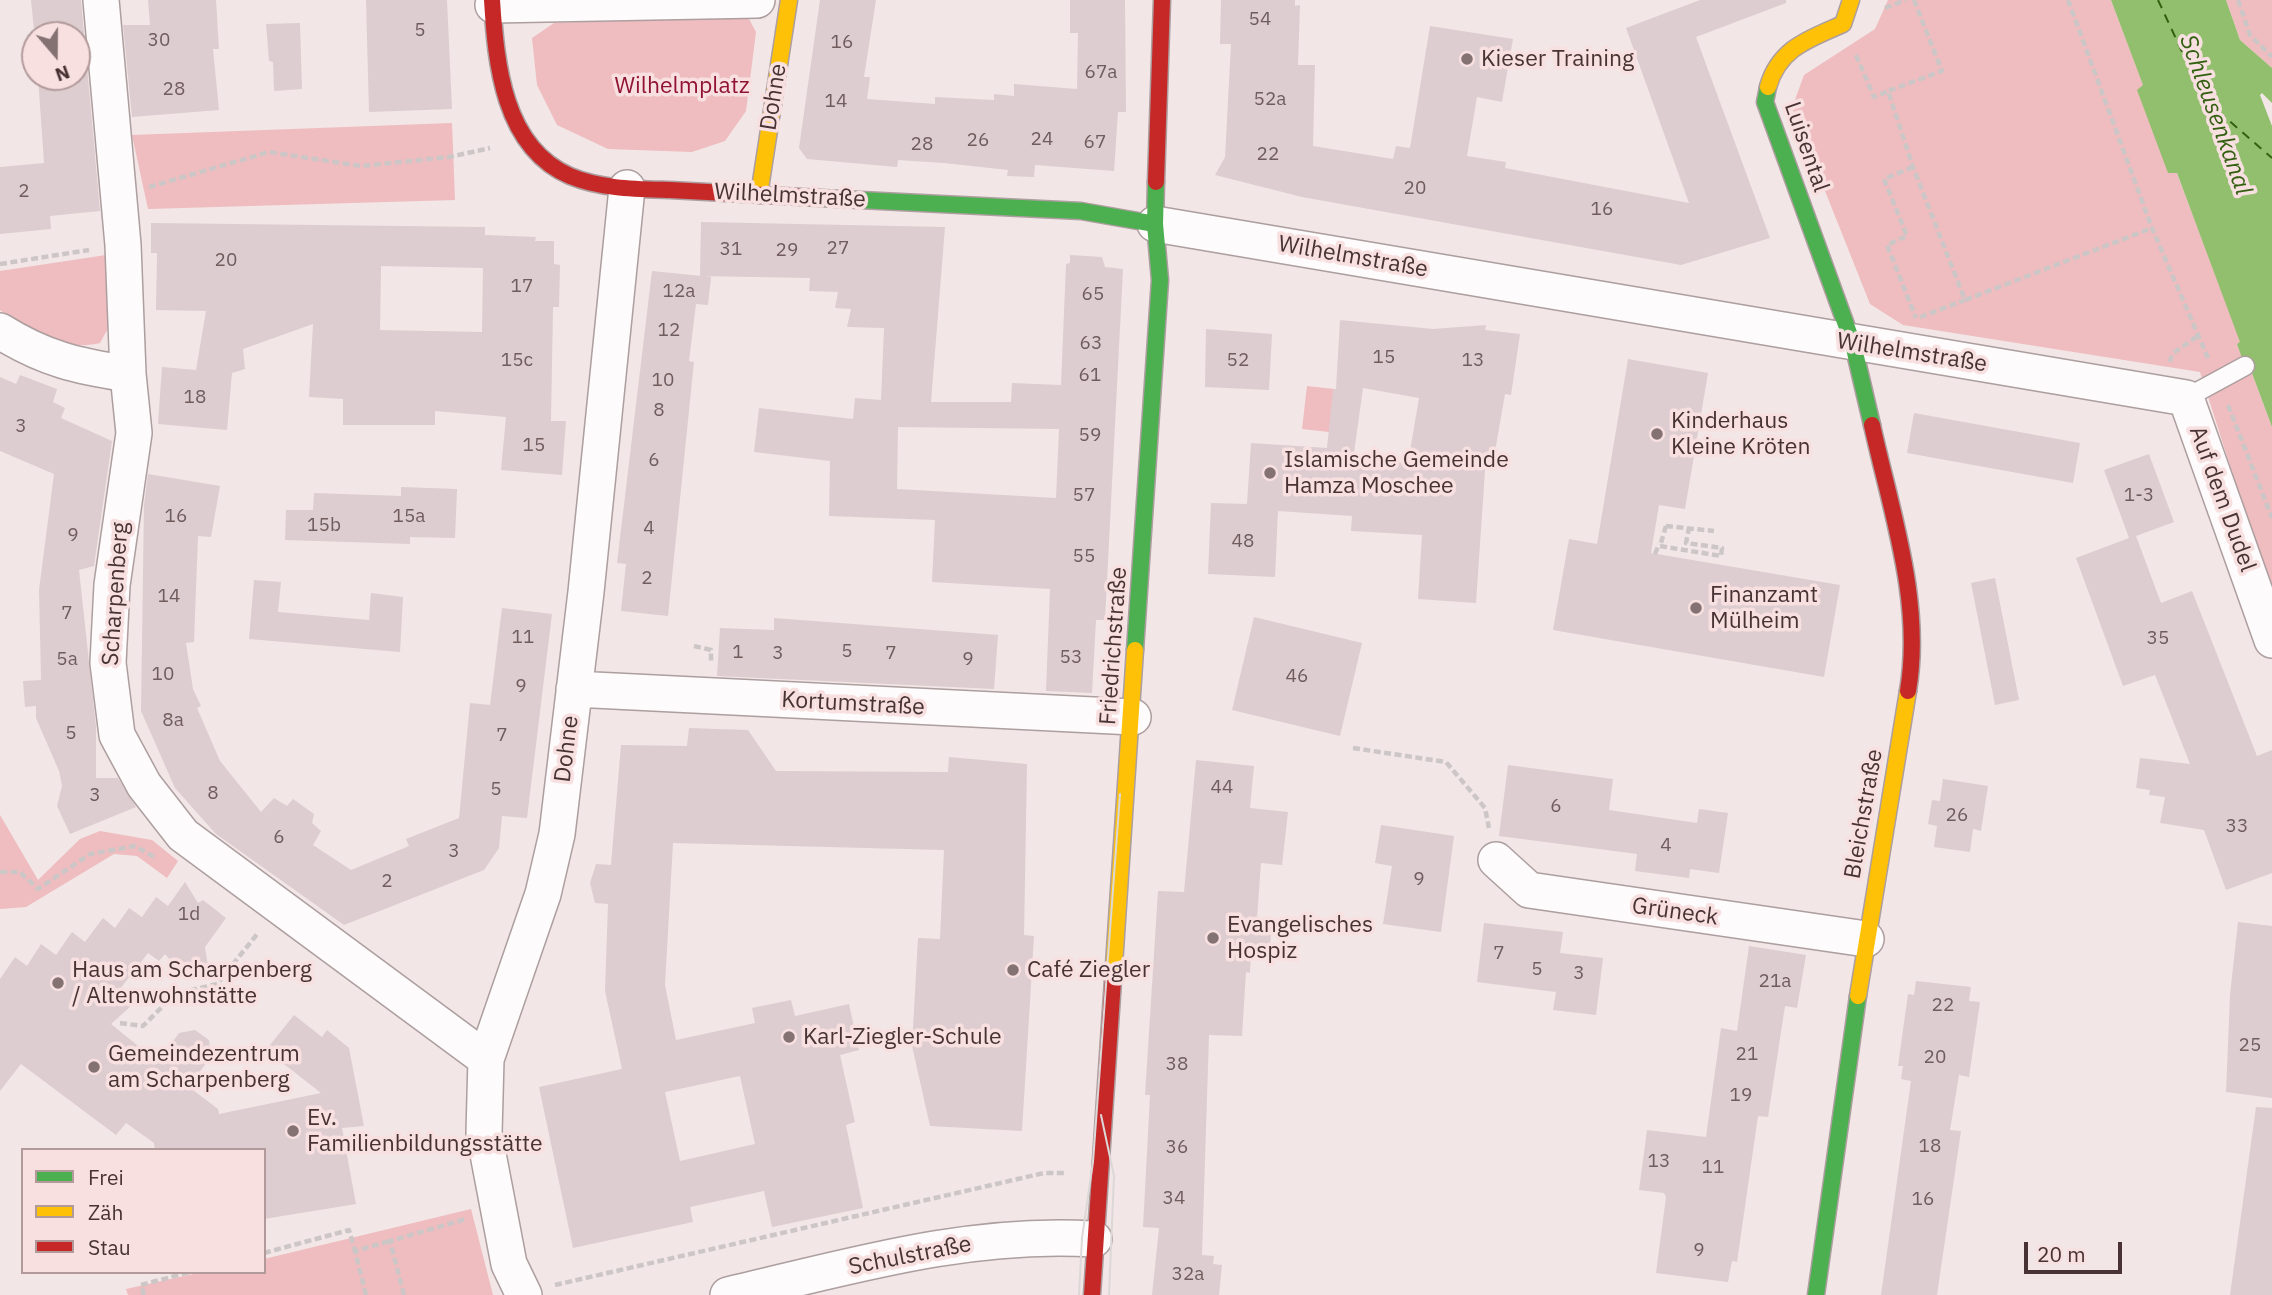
<!DOCTYPE html>
<meta charset="utf-8">
<style>
body{margin:0}
#map{position:relative;width:2272px;height:1295px;overflow:hidden;background:#f2e6e6;font-family:"IBM Plex Sans",sans-serif}
canvas{display:block}
.legend{position:absolute;left:21px;top:1148px;width:245px;height:126px;box-sizing:border-box;background:#f8e0e1;border:2px solid #b29a9b;margin:0;padding:9px 12px;list-style:none;font-size:21px;color:#483233}
.legend li{display:flex;align-items:center;gap:14px;height:35px}
.legend b{width:35px;border:2px solid #b29a9b}
.north{position:absolute;left:21px;top:21px;width:70px;height:70px;box-sizing:border-box;background:#f8e0e1;border:2px solid #b29a9b;border-radius:50%;rotate:160deg;font-size:19px;font-weight:700;line-height:28px;text-align:center;color:#483233}
.north::after{content:'';display:block;margin:auto;width:24px;height:32px;background:#847172;clip-path:polygon(50% 0,100% 100%,50% 72%,0 100%)}
.scale{position:absolute;left:2024px;top:1242px;width:98px;height:32px;box-sizing:border-box;border:4px solid #483233;border-top:0;padding-left:9px;font-size:21px;line-height:24px;white-space:nowrap;color:#483233;-webkit-text-stroke:5px #f8e0e1;paint-order:stroke}
</style>
<div id="map">
<canvas width="2272" height="1295"></canvas>
<ul class="legend">
<li><b style="height:9px;background:#4caf50"></b>Frei</li>
<li><b style="height:9px;background:#ffc107"></b>Zäh</li>
<li><b style="height:9px;background:#c62828"></b>Stau</li>
</ul>
<div class="north">N</div>
<div class="scale">20 m</div>
</div>
<script>
const g = document.querySelector('canvas').getContext('2d');
g.lineJoin = 'round';
function fillPath(path, color) { g.fillStyle = color; g.fill(path, 'evenodd'); }
function stroke(path, color, width, dash) { g.strokeStyle = color; g.lineWidth = width; g.lineCap = dash ? 'butt' : 'round'; g.setLineDash(dash || []); g.stroke(path); }
function write(font, color, halo, rows, align = 'center') {
  g.font = font + ' "IBM Plex Sans",sans-serif'; g.lineWidth = 7; g.setLineDash([]); g.textBaseline = 'middle'; g.strokeStyle = halo; g.fillStyle = color; for (const [text, x, y, turn = 0] of rows) {
    g.save(); g.translate(x, y); g.rotate((+turn || 0) * Math.PI / 180); g.textAlign = isNaN(turn) ? turn : align; if (halo) g.strokeText(text, 0, 0); g.fillText(text, 0, 0); g.restore();
  }
}
const green = new Path2D(`
 M 1888,0 L 2111,0 L 2241,342 L 2237,344 L 2242,357 L 2246,357 L 2272,427 L 2272,596 L 2200,372 L 1903,325 L 1870,304 L 1792,108 L 1804,75 L 1875,29 Z
 M 2226,0 L 2272,0 L 2272,68 L 2240,40 Z
 M 748,17 L 756,32 L 746,111 L 725,141 L 692,152 L 608,149 L 557,125 L 537,85 L 532,38 L 554,23 Z
 M 452,123 L 455,200 L 148,209 L 132,135 Z
 M 106,255 L 112,321 L 100,343 C 65,352 27,331 0,310 L 0,271 Z
 M 1307,386 L 1361,392 L 1356,435 L 1302,429 Z
 M 0,815 L 38,880 L 80,839 L 100,831 L 152,840 L 178,861 L 167,878 L 137,856 L 114,854 L 26,907 L 0,909 Z
 M 471,1209 L 493,1295 L 128,1295 L 126,1289 L 202,1272 L 264,1272 L 264,1259 Z`);
const water = new Path2D(`
 M 2111,0 L 2226,0 L 2240,40 L 2272,68 L 2272,103 L 2262,93 L 2260,95 L 2272,126 L 2272,427 L 2246,357 L 2242,358 L 2237,344 L 2240,342 L 2177,173 L 2168,173 L 2137,90 L 2143,85 Z`);
const ferry = new Path2D(`
 M 2158,0 L 2204,99 L 2272,158`);
const building = new Path2D(`
 M 31,0 L 81,0 L 100,211 L 50,216 L 51,229 L 0,234 L 0,167 L 44,163 L 38,77 L 77,77 L 77,35 L 35,35 L 35,41 Z
 M 148,0 L 216,0 L 219,49 L 213,49 L 219,110 L 132,117 L 123,25 L 150,25 Z
 M 366,0 L 447,0 L 452,109 L 369,112 Z
 M 820,0 L 876,0 L 864,77 L 870,77 L 867,99 L 935,104 L 935,97 L 994,100 L 994,94 L 1014,96 L 1014,84 L 1077,89 L 1078,33 L 1070,33 L 1070,0 L 1125,0 L 1126,112 L 1118,112 L 1114,171 L 1035,165 L 1034,177 L 1007,176 L 1008,170 L 944,163 L 898,160 L 897,167 L 807,159 L 799,148 Z
 M 1221,0 L 1295,0 L 1295,6 L 1300,5 L 1298,65 L 1315,65 L 1313,146 L 1393,159 L 1396,146 L 1410,148 L 1430,26 L 1513,39 L 1502,102 L 1477,97 L 1467,156 L 1506,162 L 1505,168 L 1689,203 L 1626,28 L 1700,0 L 1786,0 L 1786,3 L 1696,37 L 1770,238 L 1681,265 L 1302,197 L 1215,175 L 1225,157 L 1231,44 L 1220,44 Z
 M 300,23 L 302,89 L 274,91 L 273,62 L 269,61 L 266,24 Z
 M 701,222 L 945,227 L 931,402 L 1011,402 L 1012,383 L 1061,385 L 1066,264 L 1070,263 L 1070,255 L 1102,257 L 1105,267 L 1123,269 L 1105,620 L 1096,620 L 1092,693 L 1046,691 L 1050,589 L 932,582 L 935,520 L 829,516 L 830,461 L 754,452 L 759,408 L 853,419 L 855,398 L 881,400 L 884,328 L 847,327 L 851,309 L 835,308 L 838,292 L 809,291 L 810,278 L 700,276 ZM 898,427 L 1059,429 L 1056,498 L 897,489 Z
 M 151,223 L 485,227 L 485,235 L 536,237 L 535,241 L 554,241 L 554,264 L 560,265 L 559,307 L 553,307 L 551,421 L 566,421 L 562,475 L 501,470 L 506,417 L 435,411 L 435,425 L 343,425 L 343,399 L 309,397 L 313,324 L 243,349 L 245,369 L 232,373 L 227,430 L 158,424 L 162,367 L 196,370 L 206,311 L 156,310 L 157,253 L 151,253 ZM 381,266 L 483,268 L 482,332 L 380,330 Z
 M 652,271 L 711,277 L 708,305 L 696,304 L 689,361 L 694,362 L 668,616 L 621,611 L 626,564 L 617,563 Z
 M 1340,320 L 1433,329 L 1486,325 L 1485,330 L 1520,334 L 1511,395 L 1505,394 L 1494,457 L 1486,456 L 1476,603 L 1418,599 L 1422,535 L 1351,531 L 1352,516 L 1278,511 L 1275,577 L 1208,574 L 1211,503 L 1247,504 L 1251,443 L 1327,448 L 1333,389 L 1336,389 ZM 1363,388 L 1419,398 L 1408,463 L 1353,460 Z
 M 1206,329 L 1272,334 L 1269,390 L 1205,387 Z
 M 1628,359 L 1708,373 L 1685,509 L 1659,505 L 1651,553 L 1840,585 L 1824,677 L 1553,630 L 1569,539 L 1597,544 Z
 M 20,375 L 57,389 L 53,402 L 65,408 L 61,418 L 112,441 L 94,566 L 79,570 L 96,726 L 96,778 L 118,778 L 136,807 L 70,834 L 57,806 L 62,786 L 59,771 L 36,718 L 36,706 L 25,707 L 23,681 L 41,680 L 39,590 L 54,474 L 0,451 L 0,377 L 16,384 Z
 M 1914,413 L 2080,443 L 2073,483 L 1907,453 Z
 M 2149,454 L 2174,522 L 2136,536 L 2161,603 L 2192,591 L 2257,756 L 2272,750 L 2272,873 L 2226,890 L 2204,830 L 2160,823 L 2165,797 L 2149,795 L 2150,790 L 2136,788 L 2140,758 L 2190,764 L 2155,675 L 2123,686 L 2076,558 L 2129,538 L 2104,470 Z
 M 148,474 L 220,486 L 211,537 L 198,536 L 194,642 L 186,643 L 193,689 L 201,706 L 197,708 L 220,761 L 261,812 L 274,798 L 287,806 L 293,799 L 314,814 L 312,823 L 321,831 L 313,845 L 351,870 L 409,846 L 406,839 L 459,818 L 470,703 L 490,705 L 502,608 L 552,614 L 527,818 L 502,816 L 499,848 L 484,870 L 344,925 L 216,834 L 175,788 L 141,711 L 144,505 Z
 M 401,487 L 457,489 L 455,538 L 410,537 L 410,544 L 285,540 L 286,510 L 313,510 L 314,493 L 401,496 Z
 M 1995,578 L 2019,700 L 1995,705 L 1971,583 Z
 M 254,580 L 281,582 L 278,612 L 369,620 L 371,593 L 403,597 L 400,652 L 249,639 Z
 M 1254,617 L 1362,643 L 1340,736 L 1232,710 Z
 M 774,618 L 998,635 L 994,689 L 717,676 L 720,628 L 774,630 Z
 M 689,728 L 748,730 L 776,771 L 948,772 L 949,757 L 1027,764 L 1024,935 L 1034,936 L 1022,1131 L 930,1126 L 912,1046 L 918,938 L 940,939 L 944,850 L 673,843 L 665,985 L 676,1040 L 755,1023 L 752,1008 L 791,1000 L 795,1016 L 849,1004 L 859,1050 L 840,1055 L 855,1122 L 846,1125 L 863,1208 L 772,1227 L 764,1191 L 690,1207 L 693,1222 L 573,1248 L 539,1087 L 622,1069 L 605,991 L 608,904 L 595,903 L 590,883 L 596,864 L 611,865 L 621,745 L 687,746 ZM 740,1076 L 755,1144 L 680,1161 L 665,1092 Z
 M 1196,760 L 1254,766 L 1250,808 L 1288,812 L 1282,865 L 1261,863 L 1257,918 L 1272,919 L 1270,949 L 1251,948 L 1250,973 L 1246,972 L 1242,1036 L 1209,1035 L 1202,1255 L 1214,1256 L 1213,1264 L 1222,1265 L 1219,1295 L 1152,1295 L 1159,1228 L 1143,1227 L 1150,1095 L 1145,1095 L 1158,891 L 1184,892 Z
 M 1508,765 L 1613,779 L 1609,810 L 1697,823 L 1699,809 L 1728,813 L 1719,873 L 1690,869 L 1689,878 L 1635,871 L 1637,854 L 1499,836 Z
 M 1943,779 L 1988,786 L 1981,831 L 1973,829 L 1970,852 L 1934,847 L 1937,826 L 1928,824 L 1932,800 L 1940,801 Z
 M 1381,825 L 1454,836 L 1441,932 L 1383,924 L 1392,866 L 1375,863 Z
 M 185,882 L 198,903 L 203,900 L 226,918 L 205,947 L 208,967 L 180,971 L 165,954 L 159,961 L 148,953 L 120,989 L 131,1006 L 111,1024 L 158,1062 L 179,1033 L 195,1030 L 209,1040 L 211,1056 L 189,1087 L 218,1109 L 219,1114 L 321,1093 L 266,1050 L 294,1015 L 322,1037 L 327,1030 L 349,1048 L 364,1126 L 342,1128 L 356,1204 L 264,1219 L 264,1150 L 155,1150 L 154,1143 L 126,1123 L 116,1135 L 21,1064 L 0,1091 L 0,979 L 15,957 L 27,966 L 41,944 L 56,955 L 72,932 L 85,942 L 103,918 L 115,928 L 129,908 L 142,917 L 156,897 L 168,906 Z
 M 2238,922 L 2272,926 L 2272,1098 L 2226,1092 L 2230,995 Z
 M 1484,923 L 1563,932 L 1560,953 L 1603,958 L 1596,1015 L 1553,1010 L 1556,992 L 1477,982 Z
 M 1749,946 L 1806,955 L 1797,1008 L 1785,1006 L 1768,1117 L 1758,1116 L 1737,1262 L 1732,1261 L 1728,1282 L 1656,1273 L 1666,1197 L 1664,1193 L 1639,1190 L 1647,1130 L 1706,1137 L 1721,1028 L 1737,1031 Z
 M 1916,981 L 1971,987 L 1969,1001 L 1980,1002 L 1969,1077 L 1959,1075 L 1950,1130 L 1961,1131 L 1937,1295 L 1881,1295 L 1911,1081 L 1901,1079 L 1903,1066 L 1898,1066 L 1908,994 L 1914,995 Z
 M 2256,1107 L 2272,1108 L 2272,1295 L 2230,1295 Z`);
const path = new Path2D(`
 M 1914,0 L 1942,71 L 1888,91 L 1913,167 L 1965,300 L 2152,228
 M 2068,0 L 2152,228 L 2208,358
 M 2238,0 L 2250,35 L 2272,57
 M 1885,8 L 1906,0
 M 1856,55 L 1874,97 L 1888,91
 M 1913,167 L 1884,179 L 1907,236 L 1887,245 L 1916,318
 M 149,187 L 269,152 L 361,166 L 449,157 L 490,148
 M 0,264 L 89,250
 M 1920,317 L 1965,300
 M 2170,362 L 2172,354 L 2199,335
 M 2228,405 L 2272,518
 M 1666,526 L 1660,546 L 1721,556 L 1722,548 L 1686,543 L 1689,528
 M 1666,526 L 1714,531
 M 1655,554 L 1659,544
 M 694,646 L 711,650 L 711,662
 M 1353,748 L 1446,762 L 1485,808 L 1489,828
 M 0,872 L 20,872 L 38,889 L 90,854 L 135,846 L 156,858
 M 120,1023 L 143,1026 L 175,994 L 217,984 L 258,933
 M 264,1253 L 349,1230 L 355,1251
 M 555,1285 L 1044,1173 L 1066,1173
 M 144,1295 L 141,1285 L 190,1272
 M 366,1295 L 355,1251 L 390,1241
 M 404,1295 L 390,1241 L 466,1219`);
const lane = new Path2D(`
 M 2186,398 L 2245,366`);
const street = new Path2D(`
 M 101,0 L 123,245 L 128,374 L 134,433 L 112,585 L 108,663 L 117,735 L 144,785 L 183,835 L 486,1059
 M 493,5 L 757,0
 M 1155,224 L 2186,398 L 2272,640
 M 0,331 C 45,359 77,366 128,374
 M 574,689 L 1133,717
 M 1496,860 L 1529,890 L 1866,939
 M 524,1295 L 509,1264 L 484,1133 L 486,1059 L 543,894 L 557,834 L 586,592 L 627,188
 M 728,1295 C 848,1267 969,1231 1094,1239`);
const fast = new Path2D(`
 M 1768,87 L 1765,102 L 1853,344 L 1872,425
 M 820,198 L 1081,211 L 1155,224
 M 1135,650 L 1160,280 L 1155,224 L 1156,182
 M 1816,1295 L 1858,996`);
const slow = new Path2D(`
 M 1768,87 C 1779,48 1809,39 1843,24 L 1851,0
 M 759,195 L 789,0
 M 1113,980 L 1135,650
 M 1858,996 L 1908,691`);
const jam = new Path2D(`
 M 492,0 C 496,63 503,147 570,176 C 601,189 637,189 670,190 C 720,193 770,195 820,198
 M 1156,182 L 1162,0
 M 1872,425 C 1891,511 1923,602 1908,691
 M 1092,1295 L 1113,980`);
const tram = new Path2D(`
 M 1101,1115 L 1114,1176 L 1109,1295
 M 1079,1295 L 1082,1238 L 1093,1162 L 1120,794`);
const markers = [
 [1467,59,7,"#847172"],
 [1657,434,7,"#847172"],
 [1270,473,7,"#847172"],
 [1696,608,7,"#847172"],
 [1213,938,7,"#847172"],
 [1013,970,7,"#847172"],
 [58,983,7,"#847172"],
 [789,1037,7,"#847172"],
 [94,1067,7,"#847172"],
 [293,1131,7,"#847172"]
];
const numberNames = [
 ["54",1260,20],
 ["5",420,31],
 ["30",159,41],
 ["16",842,43],
 ["67a",1101,73],
 ["28",174,90],
 ["52a",1270,100],
 ["14",836,102],
 ["24",1042,140],
 ["26",978,141],
 ["67",1095,143],
 ["28",922,145],
 ["22",1268,155],
 ["20",1415,189],
 ["2",24,192],
 ["16",1602,210],
 ["27",838,249],
 ["31",731,250],
 ["29",787,251],
 ["20",226,261],
 ["17",522,287],
 ["12a",679,292],
 ["65",1093,295],
 ["12",669,331],
 ["63",1091,344],
 ["15",1384,358],
 ["15c",517,361],
 ["52",1238,361],
 ["13",1473,361],
 ["61",1090,376],
 ["10",663,381],
 ["18",195,398],
 ["8",659,411],
 ["3",21,427],
 ["59",1090,436],
 ["15",534,446],
 ["6",654,461],
 ["57",1084,496],
 ["1-3",2139,496],
 ["16",176,517],
 ["15a",409,517],
 ["15b",324,526],
 ["4",649,529],
 ["9",73,536],
 ["48",1243,542],
 ["55",1084,557],
 ["2",647,579],
 ["14",169,597],
 ["7",67,614],
 ["11",523,638],
 ["35",2158,639],
 ["5",847,652],
 ["1",738,653],
 ["3",778,654],
 ["7",891,654],
 ["53",1071,658],
 ["5a",67,660],
 ["9",968,660],
 ["10",163,675],
 ["46",1297,677],
 ["9",521,687],
 ["8a",173,721],
 ["5",71,734],
 ["7",502,736],
 ["44",1222,788],
 ["5",496,790],
 ["8",213,794],
 ["3",95,796],
 ["6",1556,807],
 ["26",1957,816],
 ["33",2237,827],
 ["6",279,838],
 ["4",1666,846],
 ["3",454,852],
 ["9",1419,880],
 ["2",387,882],
 ["1d",189,915],
 ["7",1499,954],
 ["5",1537,970],
 ["3",1579,974],
 ["21a",1775,982],
 ["22",1943,1006],
 ["25",2250,1046],
 ["21",1747,1055],
 ["20",1935,1058],
 ["38",1177,1065],
 ["19",1741,1096],
 ["18",1930,1147],
 ["36",1177,1148],
 ["13",1659,1162],
 ["11",1713,1168],
 ["34",1174,1199],
 ["16",1923,1200],
 ["9",1699,1251],
 ["32a",1188,1275]
];
const poiNames = [
 ["Kieser Training",1481,59],
 ["Kinderhaus",1671,421],
 ["Kleine Kröten",1671,447],
 ["Islamische Gemeinde",1284,460],
 ["Hamza Moschee",1284,486],
 ["Finanzamt",1710,595],
 ["Mülheim",1710,621],
 ["Evangelisches",1227,925],
 ["Hospiz",1227,951],
 ["Haus am Scharpenberg",72,970],
 ["/ Altenwohnstätte",72,996],
 ["Café Ziegler",1027,970],
 ["Karl-Ziegler-Schule",803,1037],
 ["Gemeindezentrum",108,1054],
 ["am Scharpenberg",108,1080],
 ["Ev.",307,1118],
 ["Familienbildungsstätte",307,1144]
];
const parkNames = [
 ["Wilhelmplatz",682,86]
];
const streetNames = [
 ["Dohne",774,97,-81],
 ["Luisental",1806,147,71],
 ["Wilhelmstraße",790,196,3],
 ["Wilhelmstraße",1353,257,10],
 ["Wilhelmstraße",1912,353,9],
 ["Auf dem Dudel",2222,499,70],
 ["Scharpenberg",116,594,-86],
 ["Friedrichstraße",1114,646,-86],
 ["Kortumstraße",853,704,3],
 ["Dohne",567,749,-83],
 ["Bleichstraße",1864,814,-80],
 ["Grüneck",1675,912,8],
 ["Schulstraße",910,1256,-11]
];
const waterNames = [
 ["Schleusenkanal",2215,115,70]
];
fillPath(green, '#efbcbf');
fillPath(water, '#92bf6e');
stroke(ferry, '#335f11', 2, [9, 7]);
fillPath(building, '#ddcdd0');
stroke(lane, '#ad9e9f', 21);
stroke(street, '#ad9e9f', 38);
stroke(fast, '#ad9e9f', 19);
stroke(slow, '#ad9e9f', 19);
stroke(jam, '#ad9e9f', 19);
stroke(path, '#cdc6c7', 4.5, [7, 3.5]);
stroke(lane, '#fdfbfb', 18);
stroke(street, '#fdfbfb', 35);
stroke(fast, '#4caf50', 16);
stroke(slow, '#ffc107', 16);
stroke(jam, '#c62828', 16);
stroke(tram, '#dcd8d8', 2);
for (const [x, y, r, color] of markers) { const dot = new Path2D(); dot.arc(x, y, r, 0, 2 * Math.PI); g.fillStyle = color; g.fill(dot); stroke(dot, '#f8e0e1', 2.5); }
write('19px', '#705b5d', null, numberNames);
write('23px', '#483233', '#f8e0e1', poiNames, 'left');
write('23px', '#901431', '#f8e0e1', parkNames);
write('23px', '#483233', '#f8e0e1', streetNames);
write('italic 24px', '#335f11', '#f8e0e1', waterNames);
</script>
